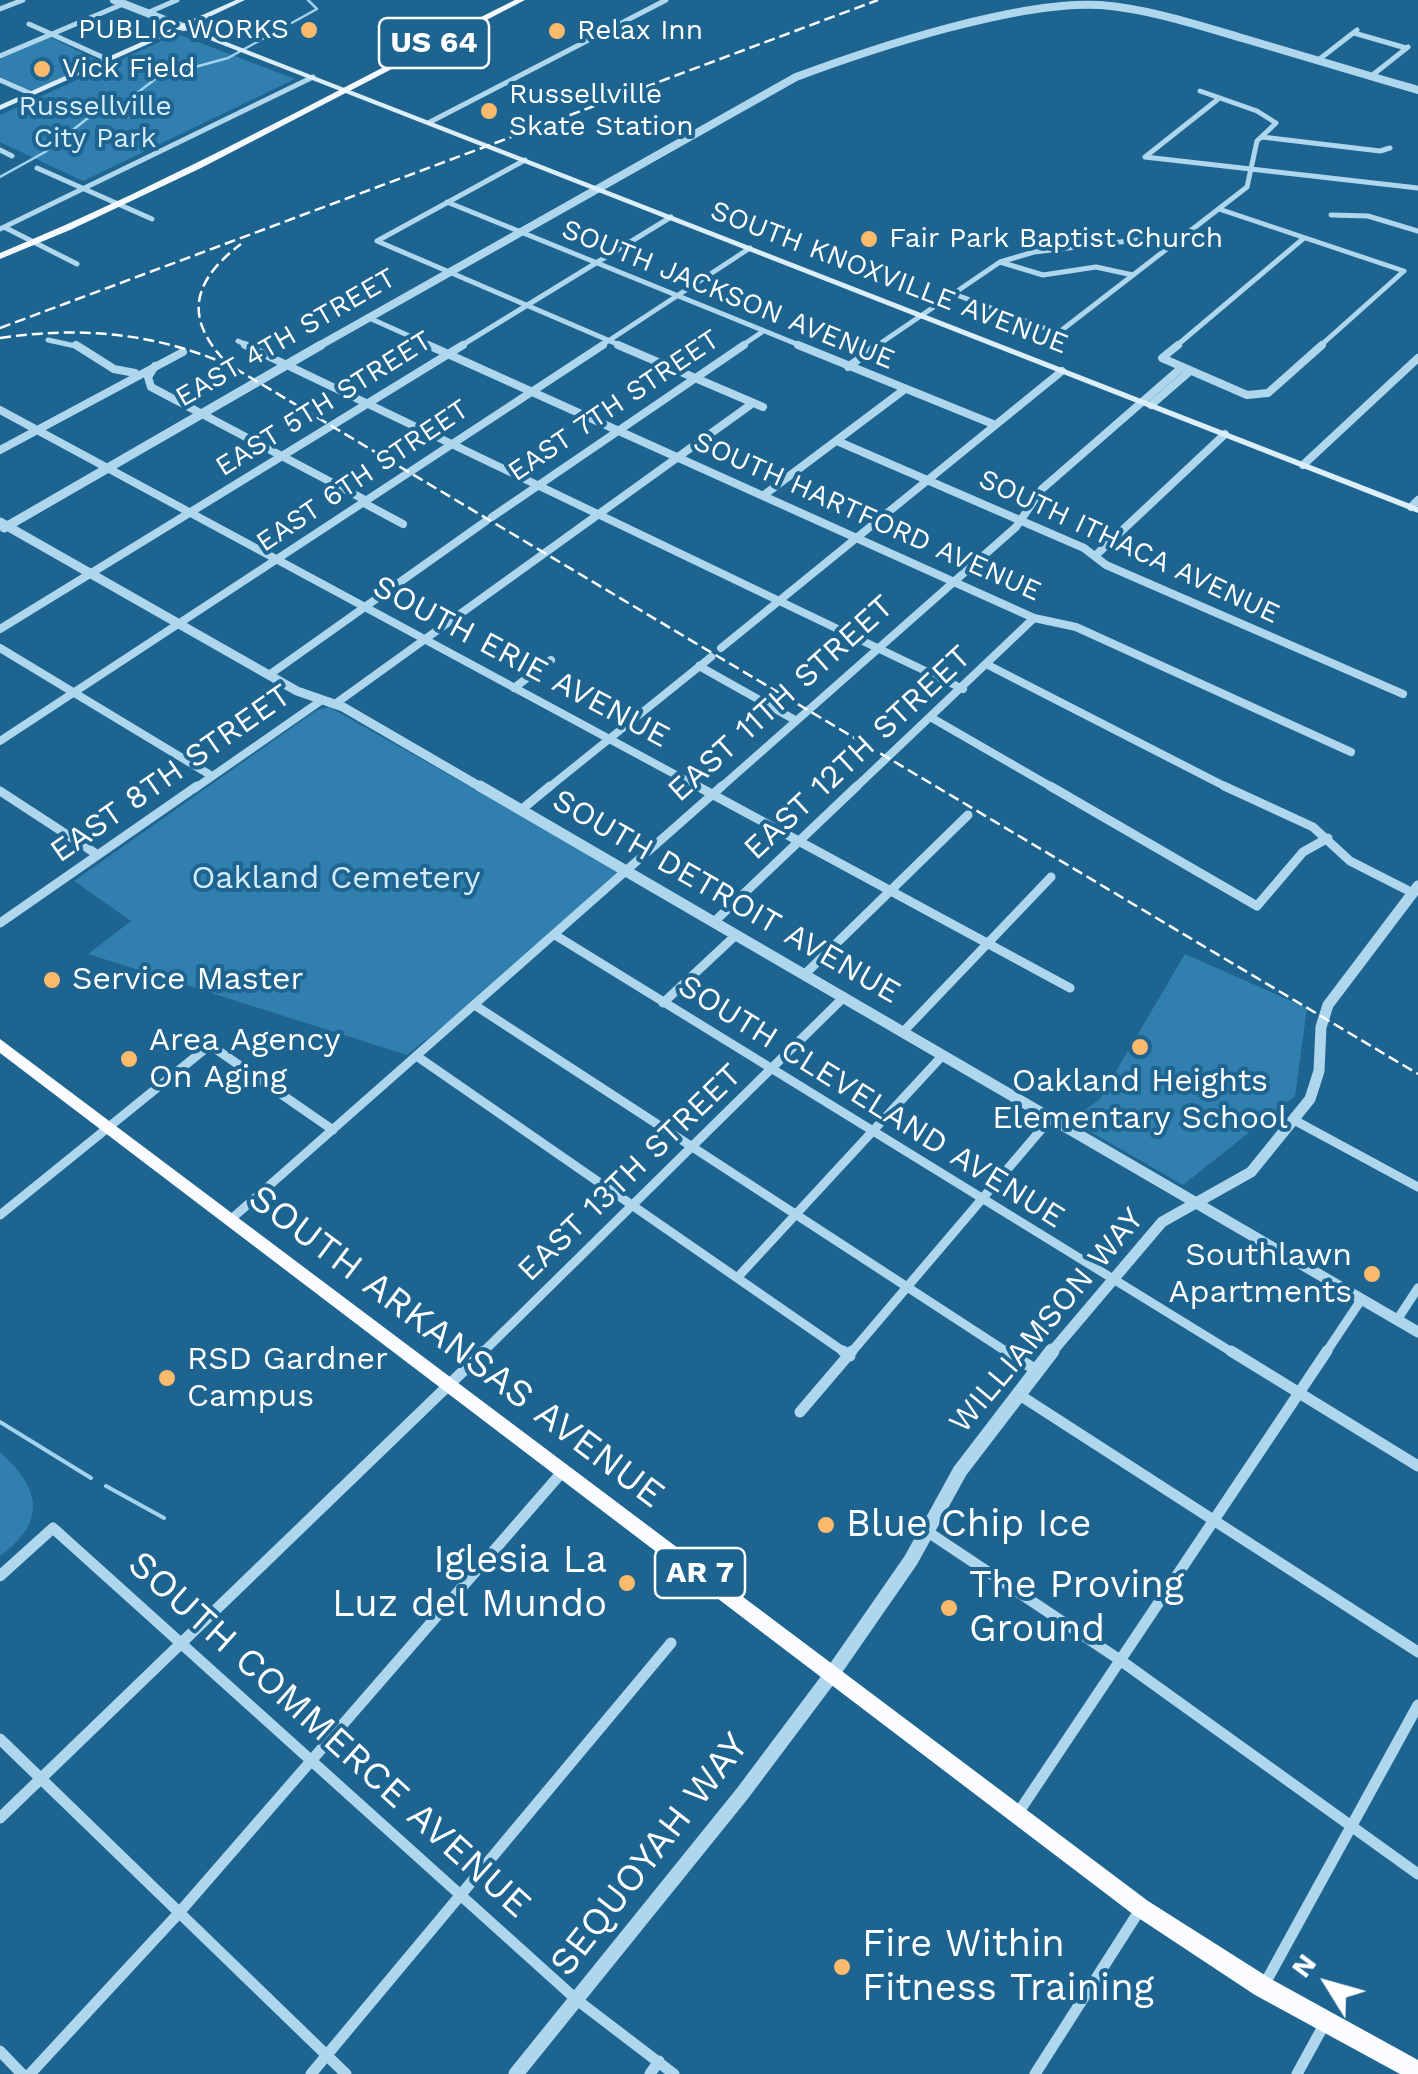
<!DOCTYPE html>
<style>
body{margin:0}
#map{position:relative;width:1418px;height:2074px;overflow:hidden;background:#1e6490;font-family:"Work Sans",sans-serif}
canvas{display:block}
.north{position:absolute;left:1278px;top:1934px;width:100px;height:100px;-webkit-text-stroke:8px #1e6490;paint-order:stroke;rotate:307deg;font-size:28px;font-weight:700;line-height:40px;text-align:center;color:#fff}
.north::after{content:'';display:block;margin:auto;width:35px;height:45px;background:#fff;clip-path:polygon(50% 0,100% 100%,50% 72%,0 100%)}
</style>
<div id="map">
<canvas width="1418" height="2074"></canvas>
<div class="north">N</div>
</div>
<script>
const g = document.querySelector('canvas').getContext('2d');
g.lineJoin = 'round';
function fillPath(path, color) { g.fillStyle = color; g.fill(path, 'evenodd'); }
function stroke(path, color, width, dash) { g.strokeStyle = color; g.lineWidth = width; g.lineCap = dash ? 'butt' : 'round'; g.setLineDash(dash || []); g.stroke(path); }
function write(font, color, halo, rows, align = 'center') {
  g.font = font + ' "Work Sans",sans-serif'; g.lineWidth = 8; g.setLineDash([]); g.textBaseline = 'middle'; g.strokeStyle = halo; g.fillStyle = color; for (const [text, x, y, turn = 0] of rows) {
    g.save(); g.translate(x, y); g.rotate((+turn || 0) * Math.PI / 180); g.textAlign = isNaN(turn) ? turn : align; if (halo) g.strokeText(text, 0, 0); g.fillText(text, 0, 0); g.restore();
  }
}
const green = new Path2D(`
 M 177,34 L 295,79 L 83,181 L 0,142 L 0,115 Z
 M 50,37 L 101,62 L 33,91 L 0,77 L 0,59 Z
 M 329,707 L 620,871 L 539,949 L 407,1055 L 88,954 L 131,921 L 74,881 L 317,710 Z
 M 1185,954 L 1307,1008 L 1295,1096 L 1183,1185 L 1070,1120 L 1099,1100 Z
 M 0,1452 C 40,1488 48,1521 0,1556 Z`);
const streamFar1 = new Path2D(`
 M 0,177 L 45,152 L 88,118 L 124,103 L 158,77 L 228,58 L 317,9 L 308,0`);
const stream = new Path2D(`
 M 0,1422 L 91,1478
 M 106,1486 L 164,1518`);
const minorFar3 = new Path2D(`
 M 0,9 L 23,0
 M 147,13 L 177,0
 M 29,24 L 109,60
 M 1354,33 L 1406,48
 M 0,56 L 123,4
 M 1317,61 L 1357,30
 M 1370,77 L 1408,47
 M 0,80 L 32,94
 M 1217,100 L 1145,157 L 1418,188
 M 430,122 L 666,0
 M 1262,137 L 1380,151 L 1390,148
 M 0,150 L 12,156
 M 37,168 L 152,219
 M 447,202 L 804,347
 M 1219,209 L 1404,271 L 1319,347
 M 1331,215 L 1368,216 L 1418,231
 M 4,227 L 77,264
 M 0,229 L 313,77
 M 377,241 L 624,347
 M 377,241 L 525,160
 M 1000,262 L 1043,275 L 1096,267 L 1133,275
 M 954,294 L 1058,333 L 1247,187 L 1257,141 L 1276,123 L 1257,111 L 1200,91
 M 367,317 L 434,347
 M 48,340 L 80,347
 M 238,341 L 251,347
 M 459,347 L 671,217
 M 599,347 L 750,248
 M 740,347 L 762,332
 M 875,347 L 1000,262 L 1034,252 L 1146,239
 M 1175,347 L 1304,238`);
const minorFar2 = new Path2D(`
 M 76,345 L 114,369 L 135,373
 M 245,345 L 963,689
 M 428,345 L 1034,618 L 1076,627 L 1351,752
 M 618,345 L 763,407
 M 798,345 L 993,424
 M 1178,345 L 1162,358 L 1247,395 L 1268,393 L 1322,345
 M 155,366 L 148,377 L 151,387 L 365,500
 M 848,367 L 878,345
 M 1151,405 L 1189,372
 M 0,410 L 702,789
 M 837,441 L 1084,548 L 1106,565 L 1403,694
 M 0,450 L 183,352
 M 1303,465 L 1418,358
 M 764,495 L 905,389
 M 362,502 L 403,524
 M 1411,507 L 1418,500
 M 492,517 L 744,345
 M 1096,555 L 1225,434
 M 0,629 L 463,345
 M 0,648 L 212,776
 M 721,648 L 1062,371
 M 988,665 L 1230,789
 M 699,666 L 795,720
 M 269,675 L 486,521
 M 514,688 L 551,660
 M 335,704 L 753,403
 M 932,718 L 1055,789
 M 0,741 L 603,345
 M 194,789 L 322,700
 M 547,789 L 711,657
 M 719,789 L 1016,527 L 1042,489 L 1180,369
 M 854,789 L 1034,618`);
const minorFar1 = new Path2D(`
 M 697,786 L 1070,988
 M 1050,786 L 1257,906 L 1303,852 L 1328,838
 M 1224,786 L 1313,827 L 1350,861 L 1413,893
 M 0,791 L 98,855
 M 521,810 L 550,786
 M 714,922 L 857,786
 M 0,923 L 197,786
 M 555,935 L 1235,1354
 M 805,974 L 968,815
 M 663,1003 L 736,935
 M 476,1006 L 1010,1354
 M 903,1032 L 1051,877
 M 418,1057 L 847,1354
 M 1294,1120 L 1418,1187
 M 0,1215 L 210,1045 L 333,1130
 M 229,1221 L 722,786
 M 737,1278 L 943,1055
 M 1397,1320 L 1418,1288
 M 481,1354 L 844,997
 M 850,1354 L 1051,1118
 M 1325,1354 L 1361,1300`);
const minor = new Path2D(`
 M 843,1351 L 850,1356
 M 1006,1351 L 1036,1370
 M 1231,1351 L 1418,1466
 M 1018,1394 L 1418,1652
 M 800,1412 L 852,1351
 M 928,1532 L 1120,1660 L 1418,1874
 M 0,1576 L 53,1528 L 577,2000 L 674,2074
 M 0,1739 L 346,2074
 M 1018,1813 L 1327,1351
 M 0,1818 L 484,1351
 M 1263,1987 L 1418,1705
 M 0,2051 L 22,2074
 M 30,2074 L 178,1914 L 563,1471
 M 311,2074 L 671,1643
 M 650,2074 L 659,2061
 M 1035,2074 L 1141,1908
 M 1297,2074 L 1325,2023`);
const tertiaryFar3 = new Path2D(`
 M 114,0 L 183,27
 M 317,347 L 796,77 C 874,48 1019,0 1100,5 C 1149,9 1195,24 1242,38 C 1300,55 1359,73 1418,90`);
const tertiaryFar2 = new Path2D(`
 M 0,522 L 297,691 L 343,707 L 484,789
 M 4,528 L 321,345`);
const tertiaryFar1 = new Path2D(`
 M 480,786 L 1418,1332
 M 1050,1354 L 1162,1222 L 1251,1172 L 1310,1099 L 1319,1071 L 1321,1027 L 1328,1005 L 1418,886`);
const tertiary = new Path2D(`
 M 516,2074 L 742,1794 L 832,1674 L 911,1560 L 960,1471 L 1052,1351`);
const secondary = new Path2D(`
 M 236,0 L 245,0 L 188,27 L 1418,507 L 1418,513 L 182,29 L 0,110 L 0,105 Z`);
const primary = new Path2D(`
 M 515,0 L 525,0 L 201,168 L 70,230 L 0,259 L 0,253 C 177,180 344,85 515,0 Z`);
const trunk = new Path2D(`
 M 0,1039 L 1148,1901 L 1271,1979 L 1418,2060 L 1418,2074 L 1400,2074 L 1255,1995 L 1134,1915 L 0,1053 Z`);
const rail = new Path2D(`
 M 0,328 L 878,0
 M 0,338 C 81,326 156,333 231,366 L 1418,1074
 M 223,359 C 182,314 196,278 241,244`);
const markers = [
 [309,30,10,"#fcba6d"],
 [557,31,10,"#fcba6d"],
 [42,69,10,"#fcba6d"],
 [489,111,10,"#fcba6d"],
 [869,239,10,"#fcba6d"],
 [52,980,10,"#fcba6d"],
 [1140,1047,10,"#fcba6d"],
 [129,1059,10,"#fcba6d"],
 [1372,1274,10,"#fcba6d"],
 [167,1378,10,"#fcba6d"],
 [826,1525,10,"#fcba6d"],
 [627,1583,10,"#fcba6d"],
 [949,1608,10,"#fcba6d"],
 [842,1967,10,"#fcba6d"]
];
const farPoinames = [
 ["PUBLIC WORKS",289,30,"right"],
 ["Relax Inn",577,31],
 ["Vick Field",62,69],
 ["Russellville",509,95],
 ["Skate Station",509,127],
 ["Fair Park Baptist Church",889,239]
];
const farParknames = [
 ["Russellville",95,107],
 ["City Park",95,139]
];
const farStreetnames = [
 ["SOUTH KNOXVILLE AVENUE",889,278,21],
 ["SOUTH JACKSON AVENUE",728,295,22],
 ["EAST 4TH STREET",286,338,-30],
 ["EAST 5TH STREET",324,404,-32],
 ["EAST 7TH STREET",614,406,-34],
 ["EAST 6TH STREET",363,476,-34],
 ["SOUTH HARTFORD AVENUE",867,517,24],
 ["SOUTH ITHACA AVENUE",1129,547,25]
];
const shields = [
 [434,43,110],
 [700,1573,90]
];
const shieldNames = [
 ["US 64",434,43],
 ["AR 7",700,1573]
];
const streetNames = [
 ["SOUTH ERIE AVENUE",521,662,28],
 ["EAST 11TH STREET",781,699,-42],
 ["EAST 12TH STREET",858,753,-43],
 ["EAST 8TH STREET",171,774,-35],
 ["SOUTH DETROIT AVENUE",726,897,30],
 ["SOUTH CLEVELAND AVENUE",871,1102,32],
 ["EAST 13TH STREET",630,1173,-44],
 ["WILLIAMSON WAY",1047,1321,-50]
];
const parkNames = [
 ["Oakland Cemetery",336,879]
];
const poiNames = [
 ["Service Master",72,980],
 ["Area Agency",149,1041],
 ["On Aging",149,1078],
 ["Oakland Heights",1140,1082,"center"],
 ["Elementary School",1140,1119,"center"],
 ["Southlawn",1352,1256,"right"],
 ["Apartments",1352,1293,"right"],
 ["RSD Gardner",187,1360],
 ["Campus",187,1397]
];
const nearStreetnames = [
 ["SOUTH ARKANSAS AVENUE",456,1347,37],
 ["SOUTH COMMERCE AVENUE",329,1735,42],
 ["SEQUOYAH WAY",650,1855,-52]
];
const nearPoinames = [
 ["Blue Chip Ice",846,1525],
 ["Iglesia La",607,1561,"right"],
 ["Luz del Mundo",607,1605,"right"],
 ["The Proving",969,1586],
 ["Ground",969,1630],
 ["Fire Within",862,1945],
 ["Fitness Training",862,1989]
];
fillPath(green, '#317fae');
stroke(streamFar1, '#a1d3ef', 2.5);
stroke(stream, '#a1d3ef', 4);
stroke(minorFar3, '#aed6ed', 5);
stroke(minorFar2, '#aed6ed', 8);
stroke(minorFar1, '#aed6ed', 9);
stroke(minor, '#aed6ed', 11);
stroke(tertiaryFar3, '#aed6ed', 8);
stroke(tertiaryFar2, '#aed6ed', 9);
stroke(tertiaryFar1, '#aed6ed', 11);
stroke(tertiary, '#aed6ed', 15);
fillPath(secondary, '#dbeefa');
fillPath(primary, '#f5faff');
fillPath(trunk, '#fafcff');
stroke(rail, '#fff', 2.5, [11, 5]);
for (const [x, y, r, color] of markers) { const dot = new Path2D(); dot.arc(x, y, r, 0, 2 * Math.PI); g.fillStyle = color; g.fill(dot); stroke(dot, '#1e6490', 4); }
write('28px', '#fff', '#1e6490', farPoinames, 'left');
write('28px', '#d4ecfa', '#1e6490', farParknames);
write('28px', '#fff', '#1e6490', farStreetnames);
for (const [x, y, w] of shields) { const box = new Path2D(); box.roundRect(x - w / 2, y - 25, w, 50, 8); g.fillStyle = '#1e6490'; g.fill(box); stroke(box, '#fff', 2.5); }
write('bold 30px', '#fff', null, shieldNames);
write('32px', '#fff', '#1e6490', streetNames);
write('32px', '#d4ecfa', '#1e6490', parkNames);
write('32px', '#fff', '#1e6490', poiNames, 'left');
write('38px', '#fff', '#1e6490', nearStreetnames);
write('38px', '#fff', '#1e6490', nearPoinames, 'left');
</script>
